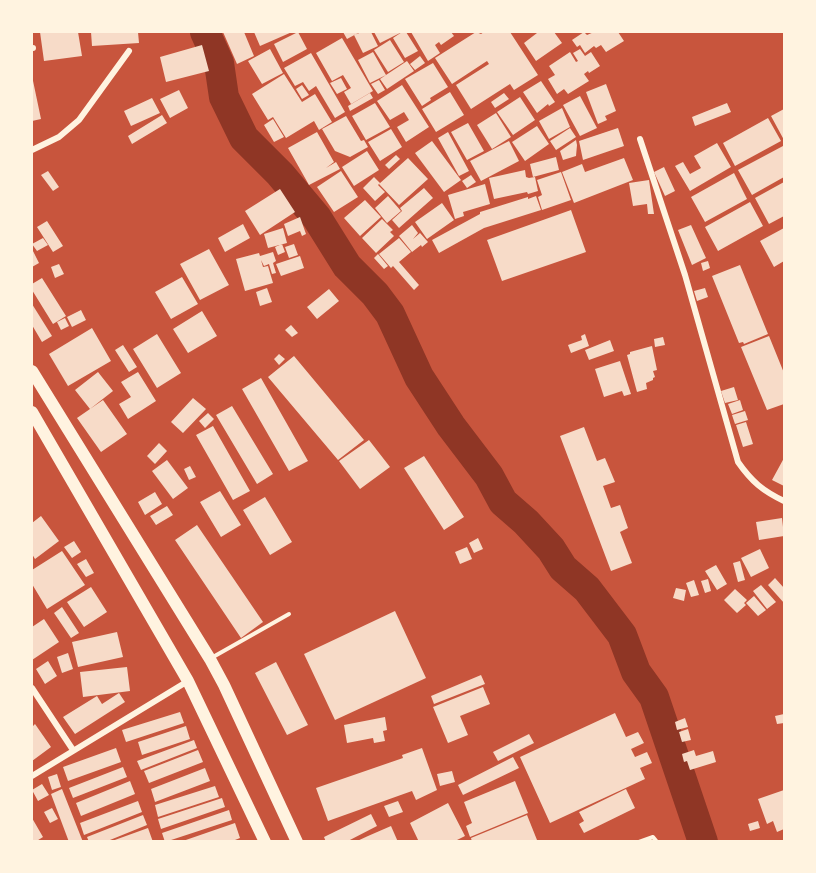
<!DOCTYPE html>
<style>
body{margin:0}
#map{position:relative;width:816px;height:873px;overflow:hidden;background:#c8553d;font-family:Poppins,sans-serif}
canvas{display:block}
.frame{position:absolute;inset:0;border:33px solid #fff3e0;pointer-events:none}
</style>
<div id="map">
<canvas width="816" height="873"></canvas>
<div class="frame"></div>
</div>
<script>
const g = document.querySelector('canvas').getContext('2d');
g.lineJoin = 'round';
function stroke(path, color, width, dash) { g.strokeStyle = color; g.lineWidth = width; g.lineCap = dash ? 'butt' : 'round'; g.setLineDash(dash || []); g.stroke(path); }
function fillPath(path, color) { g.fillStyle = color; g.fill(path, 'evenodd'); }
const river = new Path2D(`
 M 205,32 L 219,63 L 224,97 L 244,138 L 280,174 L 317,218 L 347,266 L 375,294 L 390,314 L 419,377 L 451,426 L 489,476 L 503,502 L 526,522 L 551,549 L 563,568 L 587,589 L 622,635 L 636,672 L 654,697 L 703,842`);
const building = new Path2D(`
 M 40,32 L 78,32 L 82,56 L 44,61 Z
 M 91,32 L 138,32 L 139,43 L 92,46 Z
 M 223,32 L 244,32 L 254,56 L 237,64 Z
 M 254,32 L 292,32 L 260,46 Z
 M 298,32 L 307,49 L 283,62 L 274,44 Z
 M 343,32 L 360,32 L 347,39 Z
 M 362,32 L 371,32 L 378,46 L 363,53 L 354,35 Z
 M 374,32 L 406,32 L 418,51 L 405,58 L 393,38 L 402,32 L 380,43 Z
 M 411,32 L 451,32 L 454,36 L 441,45 L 439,42 L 435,45 L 440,53 L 428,61 Z
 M 476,32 L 481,34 L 484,32 L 510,32 L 538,75 L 514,90 L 510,84 L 471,109 L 456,85 L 489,64 L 487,61 L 452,84 L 435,58 Z
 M 536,32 L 554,32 L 562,43 L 536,61 L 524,43 L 537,33 Z
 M 584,32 L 587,35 L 594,32 L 618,32 L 624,41 L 606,52 L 601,45 L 596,48 L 594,46 L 585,53 L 580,45 L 577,47 L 572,40 Z
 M 342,38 L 373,91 L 351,104 L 344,92 L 351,88 L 343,75 L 332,81 L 316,53 Z
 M 390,40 L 404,62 L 388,72 L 374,50 Z
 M 202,45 L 209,71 L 166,82 L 160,57 Z
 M 270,49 L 283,73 L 262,84 L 248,61 Z
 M 580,49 L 585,56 L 591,52 L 600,66 L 589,73 L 588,71 L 584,74 L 589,81 L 568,94 L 564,89 L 557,94 L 548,79 L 555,75 L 549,66 L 570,52 L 576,62 L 578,61 L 573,53 Z
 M 373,52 L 386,75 L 370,83 L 358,60 Z
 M 311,53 L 345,112 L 335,118 L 316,86 L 309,91 L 303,82 L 295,86 L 284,68 Z
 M 420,56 L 425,63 L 415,70 L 410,64 Z
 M 407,61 L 414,71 L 387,89 L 380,79 Z
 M 433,63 L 448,87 L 430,98 L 431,100 L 422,106 L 405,79 Z
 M 284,74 L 302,102 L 315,94 L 332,122 L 319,130 L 314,121 L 286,138 L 273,117 L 268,120 L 252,94 Z
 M 32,76 L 41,119 L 32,121 Z
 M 341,78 L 347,89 L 337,94 L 330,83 Z
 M 379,80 L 385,90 L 378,94 L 371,84 Z
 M 541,81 L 555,102 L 549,106 L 548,104 L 537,113 L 523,92 Z
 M 606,84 L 616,111 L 605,116 L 607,120 L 598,124 L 586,92 Z
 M 302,85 L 309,95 L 302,99 L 296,89 Z
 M 402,85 L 429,127 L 406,142 L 397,127 L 409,120 L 404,112 L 390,120 L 377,101 Z
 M 179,90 L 188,108 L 170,118 L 160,99 Z
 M 450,92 L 464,115 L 436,132 L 422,109 Z
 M 370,93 L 373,98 L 350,111 L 348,106 Z
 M 504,93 L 509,99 L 495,108 L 491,102 Z
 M 580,96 L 597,128 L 580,136 L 563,105 Z
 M 520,97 L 535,120 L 513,135 L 497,112 Z
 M 152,98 L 160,113 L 131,126 L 124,111 Z
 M 375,103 L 390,127 L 366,140 L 352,116 Z
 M 727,103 L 731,112 L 695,126 L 692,117 Z
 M 562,108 L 570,127 L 549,139 L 539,121 Z
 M 784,109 L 784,140 L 771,116 Z
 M 496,113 L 511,137 L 492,149 L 477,125 Z
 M 162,115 L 167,123 L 132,144 L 128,136 Z
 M 346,116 L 361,141 L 364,140 L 368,147 L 350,157 L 335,151 L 322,129 Z
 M 768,118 L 781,141 L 735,166 L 723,143 Z
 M 273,119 L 284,137 L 274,142 L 264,125 Z
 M 468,123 L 484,151 L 467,160 L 451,132 Z
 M 537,126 L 549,144 L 525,161 L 512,142 Z
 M 570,128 L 576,137 L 556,150 L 550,141 Z
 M 618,128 L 624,146 L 583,160 L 579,141 Z
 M 391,129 L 402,147 L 380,161 L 368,142 Z
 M 317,132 L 334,162 L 326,168 L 336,162 L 340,169 L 309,185 L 288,148 Z
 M 448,132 L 469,171 L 459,176 L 438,138 Z
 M 576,140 L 577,145 L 576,156 L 563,160 L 560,151 Z
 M 432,141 L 461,180 L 444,192 L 415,153 Z
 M 509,141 L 519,161 L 481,181 L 470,161 Z
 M 717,143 L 731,167 L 690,191 L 675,166 L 683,162 L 690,174 L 701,168 L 694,156 Z
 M 783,146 L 784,177 L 752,195 L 738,170 Z
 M 367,151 L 379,170 L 354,186 L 342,167 Z
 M 396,155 L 400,159 L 389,169 L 385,165 Z
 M 556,157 L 559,170 L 533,177 L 530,164 Z
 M 408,158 L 428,179 L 399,205 L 379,184 Z
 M 624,158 L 633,180 L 574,203 L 562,172 L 582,164 L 585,172 Z
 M 664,167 L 675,191 L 665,196 L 654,172 Z
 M 525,170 L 526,177 L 529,178 L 535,177 L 538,191 L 528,194 L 527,192 L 494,199 L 489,178 Z
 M 48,171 L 59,187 L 53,191 L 41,175 Z
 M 341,171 L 358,197 L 334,212 L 317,187 Z
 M 561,172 L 571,200 L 542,210 L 538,197 L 542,195 L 537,180 Z
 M 734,173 L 747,199 L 705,222 L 691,197 Z
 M 471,175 L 476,182 L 467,188 L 462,181 Z
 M 374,177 L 380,183 L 378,185 L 385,192 L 375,201 L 363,188 Z
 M 649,180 L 654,214 L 648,214 L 647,204 L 633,206 L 629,183 Z
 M 784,182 L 784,216 L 769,224 L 755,198 Z
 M 485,184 L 490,204 L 463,212 L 464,216 L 455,219 L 448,195 Z
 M 424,188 L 433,198 L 399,228 L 392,220 L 402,211 L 400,208 Z
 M 280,189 L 295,212 L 260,235 L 245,211 Z
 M 388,196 L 401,211 L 387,223 L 375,208 Z
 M 536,196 L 541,210 L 484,228 L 439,253 L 432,240 L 480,214 L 480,212 L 528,197 L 528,199 Z
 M 365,200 L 381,217 L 360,236 L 344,218 Z
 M 750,202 L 763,226 L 718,251 L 705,227 Z
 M 442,203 L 454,220 L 427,239 L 415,222 Z
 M 571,210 L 586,252 L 502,281 L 487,240 Z
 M 300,217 L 306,234 L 302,236 L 300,231 L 288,236 L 284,224 Z
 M 382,219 L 393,230 L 390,232 L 394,236 L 376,253 L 362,238 Z
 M 47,221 L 63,246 L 53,252 L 37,227 Z
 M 243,224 L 250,238 L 225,252 L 218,238 Z
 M 412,225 L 418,233 L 413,239 L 420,233 L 428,242 L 422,247 L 421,245 L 412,252 L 399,236 Z
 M 691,225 L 706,258 L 692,265 L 678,230 Z
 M 283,228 L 287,243 L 268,248 L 264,234 Z
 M 784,228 L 784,261 L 774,267 L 760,241 Z
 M 43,238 L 48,245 L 37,251 L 32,244 Z
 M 399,238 L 411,252 L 399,262 L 419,285 L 414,290 L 393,266 L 391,268 L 379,254 Z
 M 282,244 L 285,252 L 278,255 L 275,247 Z
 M 294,244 L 298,255 L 289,258 L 285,247 Z
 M 32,249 L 39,263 L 32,267 Z
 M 209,249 L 229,285 L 200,300 L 180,264 Z
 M 273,252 L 276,261 L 273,263 L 276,273 L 272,274 L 269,264 L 264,266 L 261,260 L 263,267 L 268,266 L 273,283 L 245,291 L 236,259 L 259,253 L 260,256 Z
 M 378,254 L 388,266 L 384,269 L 374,258 Z
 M 300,256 L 304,268 L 281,276 L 276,264 Z
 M 708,261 L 710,268 L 703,271 L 701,263 Z
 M 59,264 L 64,274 L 55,278 L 51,267 Z
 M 740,265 L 768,334 L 744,344 L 743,342 L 739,343 L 712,276 Z
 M 182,277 L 198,304 L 171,319 L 155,292 Z
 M 42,278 L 66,316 L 53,324 L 32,290 L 32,284 Z
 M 267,288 L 272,302 L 260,306 L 256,292 Z
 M 705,288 L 708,297 L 697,301 L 694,291 Z
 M 329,289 L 339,301 L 317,319 L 307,307 Z
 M 32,304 L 52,336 L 42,342 L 32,325 Z
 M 81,310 L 86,320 L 72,327 L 67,317 Z
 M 202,311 L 217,336 L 188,353 L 173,329 Z
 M 65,318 L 69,326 L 61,330 L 57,322 Z
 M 291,325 L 298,333 L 292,337 L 285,330 Z
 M 92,328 L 111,361 L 68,386 L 49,354 Z
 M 157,334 L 181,373 L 157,388 L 133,349 Z
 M 585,334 L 589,346 L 571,353 L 568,345 L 582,340 L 581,336 Z
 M 769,336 L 784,373 L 784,404 L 767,410 L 741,347 Z
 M 663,337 L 665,345 L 655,347 L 654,339 Z
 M 610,340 L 614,351 L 589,360 L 585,350 Z
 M 123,345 L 137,367 L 129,372 L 115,350 Z
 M 652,346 L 657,370 L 653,371 L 655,377 L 653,378 L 653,380 L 646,383 L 647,389 L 637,392 L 627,355 L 630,354 L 630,352 Z
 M 279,354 L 285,359 L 279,365 L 274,359 Z
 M 294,356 L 364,440 L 338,460 L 268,377 Z
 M 620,361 L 631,394 L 624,396 L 622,391 L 604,397 L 595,369 Z
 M 98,372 L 113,391 L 90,409 L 75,390 Z
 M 138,372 L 156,401 L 128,419 L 119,404 L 131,397 L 121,382 Z
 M 261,378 L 308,461 L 289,471 L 242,389 Z
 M 734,387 L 738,400 L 725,403 L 721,391 Z
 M 193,398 L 206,409 L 183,433 L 171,422 Z
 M 103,400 L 127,434 L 101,452 L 77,418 Z
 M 740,400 L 743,410 L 732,414 L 728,404 Z
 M 232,406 L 273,474 L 257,484 L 216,415 Z
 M 745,411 L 748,420 L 735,424 L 732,415 Z
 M 208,413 L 214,419 L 205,428 L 199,421 Z
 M 746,422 L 753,444 L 743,447 L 736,425 Z
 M 213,426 L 250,491 L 233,500 L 196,435 Z
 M 584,427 L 597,461 L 605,458 L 615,482 L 603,486 L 611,508 L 620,505 L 628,528 L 620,532 L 632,563 L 611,571 L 560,436 Z
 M 369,440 L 390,467 L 360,489 L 339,461 Z
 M 159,443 L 167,451 L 155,464 L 147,456 Z
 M 424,456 L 464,517 L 444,530 L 404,468 Z
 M 784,458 L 784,486 L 772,480 Z
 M 167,460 L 188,488 L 173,499 L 152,471 Z
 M 190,466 L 196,477 L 189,480 L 184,469 Z
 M 220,491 L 241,525 L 221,537 L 200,502 Z
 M 155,492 L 162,504 L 145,515 L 138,502 Z
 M 265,497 L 292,542 L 270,555 L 243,510 Z
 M 167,506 L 173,515 L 156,525 L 150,516 Z
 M 41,516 L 59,541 L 35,559 L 32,554 L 32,523 Z
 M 782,518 L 784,536 L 759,540 L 756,522 Z
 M 197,525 L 263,622 L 241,638 L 175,540 Z
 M 478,538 L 483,549 L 474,553 L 469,543 Z
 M 74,541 L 81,552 L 72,558 L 64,547 Z
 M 467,547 L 472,559 L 460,564 L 455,552 Z
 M 760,549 L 769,568 L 751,577 L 741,558 Z
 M 62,551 L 85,585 L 47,609 L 32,584 L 32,570 Z
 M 86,559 L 94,573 L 86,577 L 77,564 Z
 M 740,561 L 745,580 L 738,582 L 733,563 Z
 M 716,565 L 727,584 L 717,590 L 705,571 Z
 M 775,578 L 784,588 L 784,603 L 768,585 Z
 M 708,579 L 711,591 L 705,593 L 701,581 Z
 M 694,580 L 699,595 L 691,597 L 686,583 Z
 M 761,585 L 776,602 L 767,609 L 753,591 Z
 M 91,587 L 107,612 L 84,627 L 67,602 Z
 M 676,588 L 686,590 L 684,601 L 673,598 Z
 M 735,589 L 747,600 L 744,603 L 746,605 L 737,613 L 724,600 Z
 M 754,596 L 766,610 L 758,616 L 746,603 Z
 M 62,607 L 79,633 L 71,638 L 54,613 Z
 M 395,611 L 426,678 L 335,720 L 304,654 Z
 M 44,619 L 59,642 L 32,660 L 32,627 Z
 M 117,632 L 123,657 L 78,667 L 72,642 Z
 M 68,653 L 73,669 L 62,673 L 57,657 Z
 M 48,661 L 57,676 L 45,684 L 36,669 Z
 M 276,662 L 308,725 L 287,735 L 255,673 Z
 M 127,667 L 130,691 L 83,697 L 80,672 Z
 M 481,675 L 485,684 L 434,704 L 431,696 Z
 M 483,687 L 490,704 L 460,716 L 468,735 L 448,743 L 433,707 Z
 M 119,693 L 125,702 L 75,734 L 63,717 L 97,696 L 102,704 Z
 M 180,712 L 184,723 L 126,742 L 122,730 Z
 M 615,713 L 626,737 L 638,732 L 644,743 L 631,749 L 635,757 L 647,752 L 652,763 L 640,768 L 645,779 L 550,823 L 520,757 Z
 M 784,714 L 784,723 L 777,724 L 775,716 Z
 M 385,717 L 387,730 L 383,731 L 385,741 L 374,743 L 373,738 L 347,743 L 344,725 Z
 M 685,718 L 688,727 L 677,730 L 675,722 Z
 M 35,724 L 51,747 L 32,761 L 32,727 Z
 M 186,726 L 190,739 L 142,755 L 138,742 Z
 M 688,729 L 691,740 L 682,742 L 679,732 Z
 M 529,734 L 534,743 L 498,761 L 493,752 Z
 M 194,740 L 197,748 L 141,770 L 137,761 Z
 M 116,748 L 121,762 L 68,781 L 63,767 Z
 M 422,748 L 437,790 L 416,800 L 412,791 L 328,821 L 316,788 L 403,758 L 402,755 Z
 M 198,750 L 203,762 L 149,783 L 144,771 Z
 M 694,750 L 696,756 L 713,751 L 716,762 L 690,770 L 687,761 L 684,762 L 682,754 Z
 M 513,757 L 519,768 L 463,795 L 458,785 Z
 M 123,767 L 127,777 L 73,798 L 69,788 Z
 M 205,768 L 210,781 L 155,802 L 151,789 Z
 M 452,771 L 455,782 L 440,786 L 437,774 Z
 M 57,774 L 61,787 L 52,790 L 48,777 Z
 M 130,781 L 135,794 L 81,816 L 76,803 Z
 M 515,781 L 528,813 L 470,837 L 466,826 L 472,823 L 464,802 Z
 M 42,784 L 49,795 L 38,801 L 32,790 Z
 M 215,786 L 219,797 L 158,817 L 155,805 Z
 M 62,789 L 83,842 L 69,842 L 51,794 Z
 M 626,789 L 635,808 L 584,833 L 579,824 L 584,821 L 579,812 Z
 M 784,790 L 784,829 L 777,832 L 773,821 L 767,824 L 758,799 Z
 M 222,798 L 225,807 L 161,829 L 158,819 Z
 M 138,801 L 142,812 L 84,835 L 80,823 Z
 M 398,801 L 403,812 L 389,817 L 384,806 Z
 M 448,803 L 465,836 L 453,842 L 419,842 L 410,823 Z
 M 52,808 L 58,819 L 50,823 L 44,812 Z
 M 229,810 L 232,820 L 165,842 L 162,833 Z
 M 371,814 L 377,826 L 346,842 L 326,842 L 324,837 Z
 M 143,815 L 147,825 L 105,842 L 89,842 L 87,837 Z
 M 527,815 L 537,840 L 533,842 L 472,842 L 471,838 Z
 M 32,818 L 43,837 L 35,842 L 32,842 Z
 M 758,821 L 760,828 L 750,831 L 748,824 Z
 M 235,823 L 240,838 L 230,842 L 180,842 Z
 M 391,826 L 398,842 L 355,842 L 368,836 Z
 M 148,828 L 153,842 L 112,842 L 112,841 Z`);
const service = new Path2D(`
 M 213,657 L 289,614
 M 639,842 L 653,837 L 657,842`);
const minor = new Path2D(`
 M 32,48 L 33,48
 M 640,139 L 685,275 L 738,462 C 752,482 763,491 784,501
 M 32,150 L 59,137 L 79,120 L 129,51
 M 32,688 L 73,750
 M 32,776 L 188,681`);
const primary = new Path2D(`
 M 32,371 L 210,659 L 224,685 L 297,842
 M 32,412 L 188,681 L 265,842`);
stroke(river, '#8f3625', 30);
fillPath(building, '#f7dbc8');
stroke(service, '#fff3e0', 4);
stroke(minor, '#fff3e0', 6);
stroke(primary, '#fff3e0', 12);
</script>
